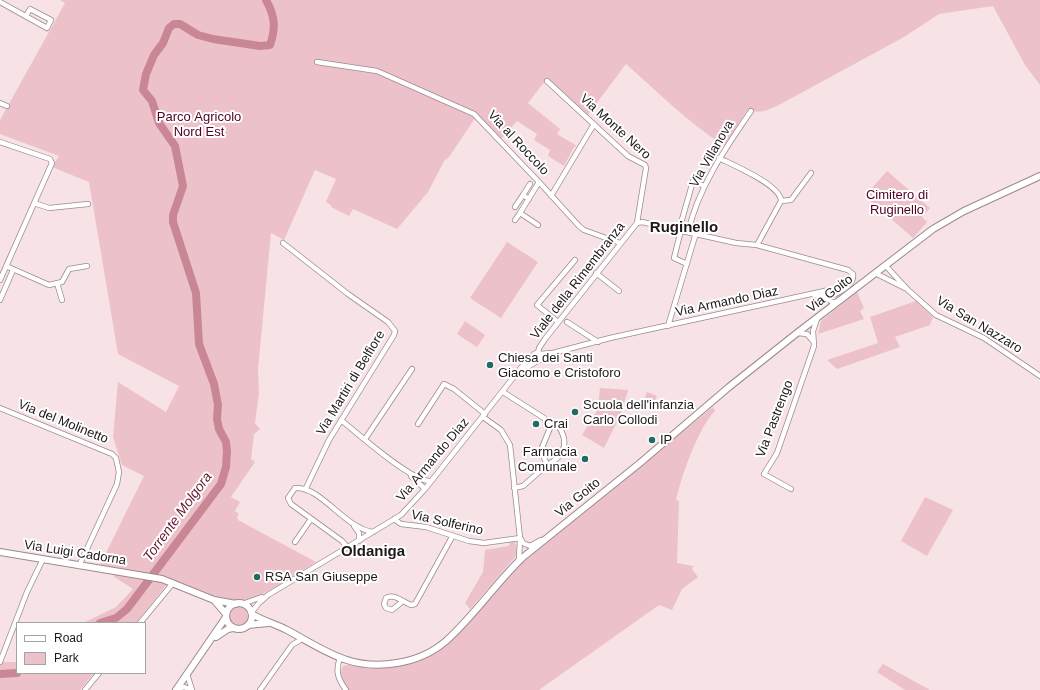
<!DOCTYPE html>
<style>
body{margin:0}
#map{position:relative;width:1040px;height:690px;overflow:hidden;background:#f7e2e6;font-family:Arial,sans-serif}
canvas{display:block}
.legend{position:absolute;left:16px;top:622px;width:130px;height:52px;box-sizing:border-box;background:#fff;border:1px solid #a5a3a3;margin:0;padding:5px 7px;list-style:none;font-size:12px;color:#1f1819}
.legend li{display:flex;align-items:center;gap:8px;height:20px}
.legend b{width:20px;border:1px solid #a5a3a3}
</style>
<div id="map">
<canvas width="1040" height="690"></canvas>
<ul class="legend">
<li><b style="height:5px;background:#fff"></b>Road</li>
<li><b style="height:11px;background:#edc1ca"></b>Park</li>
</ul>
</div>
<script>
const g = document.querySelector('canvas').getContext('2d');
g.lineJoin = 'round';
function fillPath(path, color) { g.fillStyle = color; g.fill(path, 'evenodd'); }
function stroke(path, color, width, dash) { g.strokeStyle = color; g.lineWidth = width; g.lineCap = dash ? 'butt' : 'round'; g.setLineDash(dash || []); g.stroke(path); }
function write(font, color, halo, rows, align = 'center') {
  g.font = font + ' Arial,sans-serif'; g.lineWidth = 4; g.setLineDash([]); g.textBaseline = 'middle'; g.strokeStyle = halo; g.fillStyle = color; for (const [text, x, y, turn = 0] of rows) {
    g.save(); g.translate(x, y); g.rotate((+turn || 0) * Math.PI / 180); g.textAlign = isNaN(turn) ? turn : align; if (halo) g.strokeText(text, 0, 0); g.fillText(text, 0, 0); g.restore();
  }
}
const green = new Path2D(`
 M 60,0 L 1040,0 L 1040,85 L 1025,65 L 993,6 L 939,14 L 904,37 L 779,105 C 768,110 759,115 748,109 L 725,146 C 689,124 658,92 626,64 L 587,116 L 545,81 L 528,103 L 560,129 L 557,134 L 577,146 L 574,147 L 564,166 L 548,156 L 550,150 L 534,140 L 537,134 L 517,121 L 501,139 L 477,115 L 449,157 L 444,161 L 428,192 L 397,229 L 353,209 L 349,216 L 331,207 L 331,205 L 326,202 L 336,179 L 315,170 L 284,240 L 271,233 L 258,369 L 259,393 L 255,423 L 260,429 L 254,434 L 251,459 L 255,462 L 231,497 L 240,502 L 235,511 L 239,514 L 237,517 L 238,520 L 316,562 C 291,577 252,608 223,600 C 205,595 187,586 171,579 L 136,623 L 83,623 L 116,607 L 133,589 L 113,576 L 119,568 L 100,565 L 144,476 L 122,465 L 113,437 L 118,382 L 166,412 L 179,386 L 118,354 L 89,182 L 52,167 L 59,156 L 0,134 L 0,120 L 65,3 Z
 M 887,171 L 930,208 L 922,217 L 927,222 L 913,238 L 865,196 Z
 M 507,242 L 538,262 L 501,318 L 470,298 Z
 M 857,292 L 864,308 L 860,311 L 864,319 L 818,334 L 821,321 Z
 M 916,301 L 933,317 L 930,325 L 895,337 L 900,347 L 837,369 L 827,360 L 878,343 L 870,317 Z
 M 465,321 L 485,335 L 477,347 L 457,334 Z
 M 600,388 L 628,390 L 620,416 L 604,448 L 582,435 L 598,409 Z
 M 647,392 L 657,396 L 650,411 L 641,407 Z
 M 713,407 L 715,411 C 699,426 681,477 676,500 L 679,501 L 677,563 L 693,566 L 692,569 L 698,577 L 682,589 L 672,610 L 659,605 L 539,690 L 348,690 C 344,683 338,674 343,666 C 351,663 361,668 370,668 C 396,670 422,662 443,647 L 523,562 Z
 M 925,497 L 953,510 L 927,556 L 901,541 Z
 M 510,542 L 515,542 L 517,550 L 516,556 L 470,609 L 465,603 L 483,572 L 485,550 L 509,546 Z
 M228 616a10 10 0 1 1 20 0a10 10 0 1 1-20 0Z
 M 0,662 L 17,662 L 17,673 L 94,673 L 80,690 L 0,690 Z
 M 883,664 L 930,690 L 905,690 L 877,672 Z`);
const river = new Path2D(`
 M 100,623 L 116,618 L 127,609 L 221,484 L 226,467 L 227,451 L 226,442 L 219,429 L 217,419 L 218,405 L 214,384 L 199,344 L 196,293 L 173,222 L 173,215 L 183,186 L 175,146 L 159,123 L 152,101 L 143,90 L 146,74 L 154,55 L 163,43 L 169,28 L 174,24 L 180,24 L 198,35 L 213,39 L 260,46 L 270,45 C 276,28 275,16 266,0
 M 0,674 L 17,673`);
const minor = new Path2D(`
 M 0,2 L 47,28 L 51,20 L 30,9 L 26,16
 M 317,62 L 377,71 L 474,114 L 539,182 L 579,226 L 584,230 L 620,243
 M 547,81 L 628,156 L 645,165 L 646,168 L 637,223
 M 0,103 L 7,106
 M 0,142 L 50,159 L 52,163 L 0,280
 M 719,158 C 733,165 781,185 781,201 L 757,245
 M 551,196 L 594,124
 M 529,199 L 523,195 L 530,184
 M 781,201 L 791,200 L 811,173
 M 34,203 L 49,208 L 88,204
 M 515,207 L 523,195
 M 515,220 L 520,213
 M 637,223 L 642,222 L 736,243 L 757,245 L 848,270 L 853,274 C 855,285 837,295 827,296 C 823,297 819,296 814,295
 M 538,225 L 520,213 L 539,182
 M 679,230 L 693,181 L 704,186
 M 681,230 L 674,258 L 687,264
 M 688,232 C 699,186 725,149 751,111
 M 283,243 L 348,294 L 388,322 L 395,331 L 394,335 L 329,440 L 306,488
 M 885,265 L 908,290 L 936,315 L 984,338 L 1040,376
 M 6,266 L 49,285 L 62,282 L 69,269 L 87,266
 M 596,273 L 619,291
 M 875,273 L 905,288
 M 57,283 L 62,300
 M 824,296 L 832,302 L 838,302
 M 0,300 L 13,270
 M 558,322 L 537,305 L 575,260
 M 567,322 L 598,342
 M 668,326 L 696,233
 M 798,333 L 807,334 L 813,341
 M533 357a4 4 0 1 1 8 0a4 4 0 1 1-8 0Z
 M 538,353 L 539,348 L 545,339 L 637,223
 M 539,354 L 553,353 L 610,338 L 829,290 L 840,290
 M 521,371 L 537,361
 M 503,392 L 544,418 L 551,427
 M 0,408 L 112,454 L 116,458 L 119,472 L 117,484 L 79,566
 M 483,417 L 501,430 L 510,445 L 520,538 L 519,561
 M 341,420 C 357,433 413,483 431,481
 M 418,424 L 444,384 L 454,389 L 485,414
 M 554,426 L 559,427 C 570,444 563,457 547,465 L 541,450 L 550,428 Z
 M 365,439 L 412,369
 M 411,476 L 425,489
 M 514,488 L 523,486 L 547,465
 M 791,489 L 764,474 L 777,453 L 814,346 L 813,331 L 817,319
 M 394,519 L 401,524 L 426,527 L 469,541 L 484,543 L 520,538
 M 354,526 L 359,533 L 359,541
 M 521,539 L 523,543 L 530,546 L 541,540
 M 295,542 L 311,519
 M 348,548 L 342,541 L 291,504 L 288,498 L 295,488 C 321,486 344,528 373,532
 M 403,601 L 392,610 L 386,608 L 384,604 L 386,598 C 394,593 403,602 411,605 L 415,604 L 452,537
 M 242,604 L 262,597
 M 251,613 L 259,603 L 268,595 L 401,515 L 425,489 L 524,364 L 534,354
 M 140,623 L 173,583
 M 340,658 C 335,671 338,679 346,690
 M 0,662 L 27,592 L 43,559
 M 187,674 L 192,690
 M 177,689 L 184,687 L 192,690
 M 85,690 L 99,673
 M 260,690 L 292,645 L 302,639`);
const tertiary = new Path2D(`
 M 0,552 L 162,579 L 214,600 L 236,604
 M 214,600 L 226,614
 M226 616a13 13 0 1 1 26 0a13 13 0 1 1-26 0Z
 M 252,614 C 263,621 276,624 287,630 C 326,651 351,671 397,663 C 416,660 432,653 446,641 C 474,616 495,584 522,558 L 640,463 L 729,387 L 797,333 L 933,229 L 964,211 L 1040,176
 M 248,625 L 268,623
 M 216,637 L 228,629 L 233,628
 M 176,690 L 226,617`);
const markers = [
 [490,365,4,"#226a62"],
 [575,412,4,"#226a62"],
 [536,424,4,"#226a62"],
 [652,440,4,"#226a62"],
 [585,459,4,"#226a62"],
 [257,577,4,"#226a62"]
];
const parkNames = [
 ["Parco Agricolo",199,117],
 ["Nord Est",199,132],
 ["Cimitero di",897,195],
 ["Ruginello",897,210]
];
const streetNames = [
 ["Via Monte Nero",615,127,42],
 ["Via al Roccolo",518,143,47],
 ["Via Villanova",712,154,-60],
 ["Viale della Rimembranza",578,281,-52],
 ["Via Goito",830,294,-37],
 ["Via Armando Diaz",727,302,-12],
 ["Via San Nazzaro",979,325,31],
 ["Via Martiri di Belfiore",351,383,-59],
 ["Via Pastrengo",775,419,-69],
 ["Via del Molinetto",63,422,22],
 ["Via Armando Diaz",433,460,-50],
 ["Via Goito",578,498,-39],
 ["Via Solferino",447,523,13],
 ["Via Luigi Cadorna",75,553,9]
];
const poiNames = [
 ["Chiesa dei Santi",498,358],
 ["Giacomo e Cristoforo",498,373],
 ["Scuola dell'infanzia",583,405],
 ["Carlo Collodi",583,420],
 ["Crai",544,424],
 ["IP",660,440],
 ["Farmacia",577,452,"right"],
 ["Comunale",577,467,"right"],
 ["RSA San Giuseppe",265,577]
];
const waterNames = [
 ["Torrente Molgora",178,517,-54]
];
const quarterNames = [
 ["Ruginello",684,228],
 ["Oldaniga",373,552]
];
fillPath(green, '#edc1ca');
stroke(river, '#c98796', 8);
stroke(minor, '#9d8a8e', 6);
stroke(tertiary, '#9d8a8e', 8);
stroke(minor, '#fff', 4.5);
stroke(tertiary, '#fff', 6);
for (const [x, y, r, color] of markers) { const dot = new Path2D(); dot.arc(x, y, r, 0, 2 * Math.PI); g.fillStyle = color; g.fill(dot); stroke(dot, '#fff', 1.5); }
write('13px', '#520023', '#fff', parkNames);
write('13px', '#1f1819', '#fff', streetNames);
write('13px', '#1f1819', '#fff', poiNames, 'left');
write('italic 14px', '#661732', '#fff', waterNames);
write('bold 15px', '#1f1819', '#fff', quarterNames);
</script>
